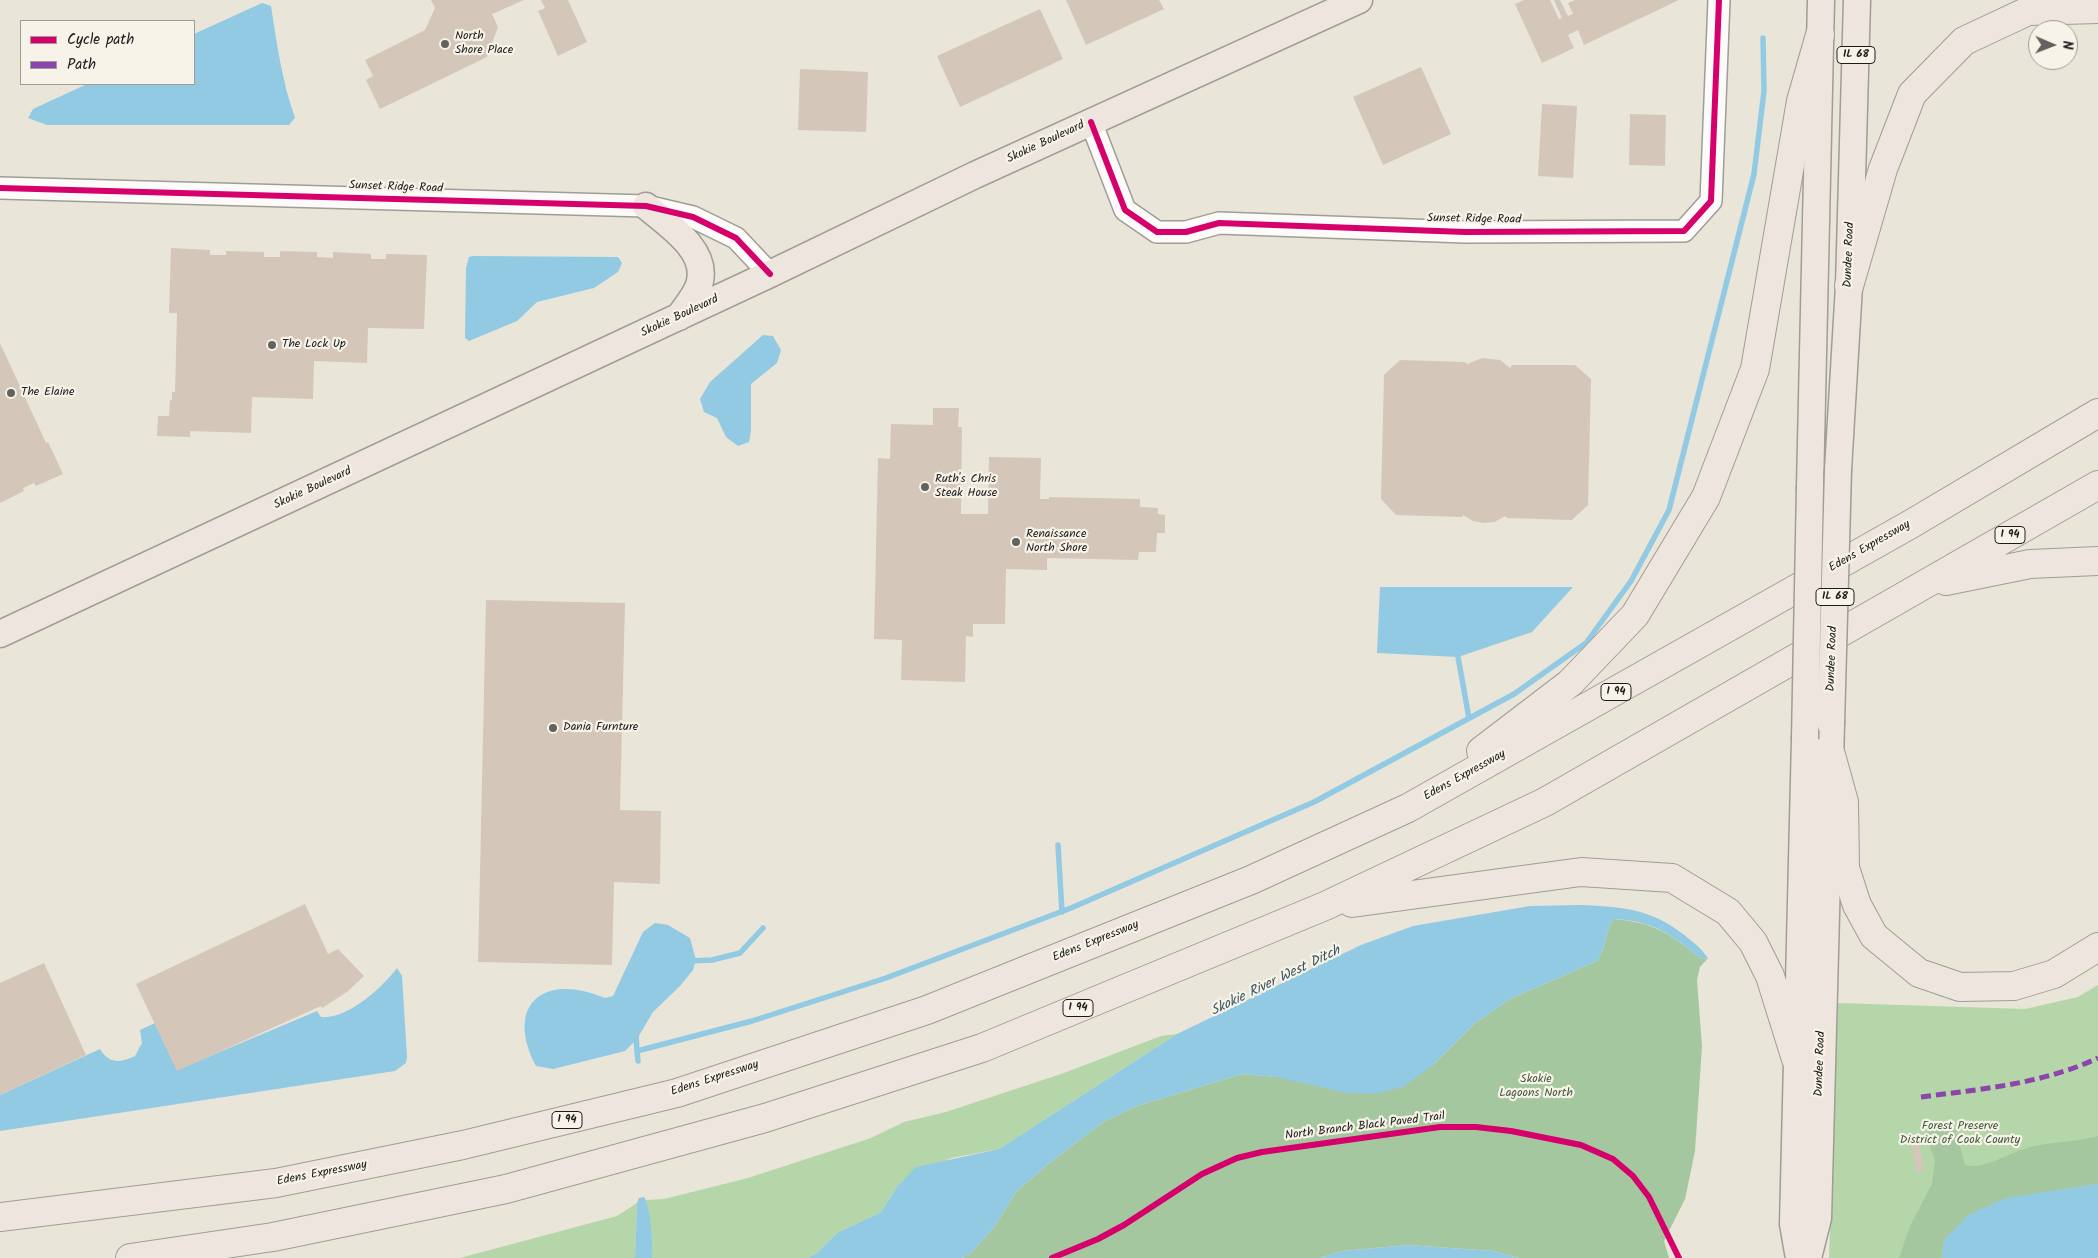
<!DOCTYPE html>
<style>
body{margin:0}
#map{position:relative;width:2098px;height:1258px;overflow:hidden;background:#e9e5d8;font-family:Kalam,sans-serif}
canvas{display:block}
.legend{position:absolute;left:20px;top:20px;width:175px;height:65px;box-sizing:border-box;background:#f7f3e8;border:1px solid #9f9d96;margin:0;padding:6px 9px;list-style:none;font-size:15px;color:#1c1c1c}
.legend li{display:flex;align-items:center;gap:10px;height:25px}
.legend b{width:25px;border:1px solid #9f9d96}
.north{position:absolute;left:2028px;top:20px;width:50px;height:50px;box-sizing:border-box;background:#f7f3e8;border:1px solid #9f9d96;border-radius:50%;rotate:91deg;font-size:14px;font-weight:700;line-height:20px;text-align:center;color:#1c1c1c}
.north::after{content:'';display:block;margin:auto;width:18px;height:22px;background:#64625e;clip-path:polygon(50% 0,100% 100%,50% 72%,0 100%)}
</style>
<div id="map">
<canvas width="2098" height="1258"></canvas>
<ul class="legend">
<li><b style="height:6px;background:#d6006c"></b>Cycle path</li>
<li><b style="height:6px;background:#8e44ad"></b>Path</li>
</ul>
<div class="north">N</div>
</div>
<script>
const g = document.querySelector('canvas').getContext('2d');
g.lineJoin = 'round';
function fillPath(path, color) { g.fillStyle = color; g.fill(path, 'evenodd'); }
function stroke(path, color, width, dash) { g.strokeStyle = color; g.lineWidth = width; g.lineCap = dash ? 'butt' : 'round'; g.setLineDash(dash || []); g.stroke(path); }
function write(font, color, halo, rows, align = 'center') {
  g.font = font + ' Kalam,sans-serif'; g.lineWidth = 4.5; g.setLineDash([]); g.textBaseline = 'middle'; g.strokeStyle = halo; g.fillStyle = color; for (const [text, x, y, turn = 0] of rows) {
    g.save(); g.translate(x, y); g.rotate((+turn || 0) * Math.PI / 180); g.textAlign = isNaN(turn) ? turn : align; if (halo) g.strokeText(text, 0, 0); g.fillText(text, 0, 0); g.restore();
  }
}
const green = new Path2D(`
 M 2098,985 L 2098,1258 L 1829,1258 L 1838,1003 L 2025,1009 L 2078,997 Z
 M 1177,1034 L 999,1149 L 951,1158 L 897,1187 L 881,1212 L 837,1233 L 817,1253 L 808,1258 L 652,1258 L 646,1200 L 664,1199 L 748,1178 L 871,1138 L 904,1122 L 946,1112 L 1064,1073 L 1161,1036 Z
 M 637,1203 L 635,1258 L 460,1258 L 617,1216 Z`);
const forest = new Path2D(`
 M 1614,919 C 1653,922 1672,934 1701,959 L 1708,958 L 1700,967 L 1697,980 L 1702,1046 L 1695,1151 L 1685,1199 L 1664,1241 L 1669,1258 L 1519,1258 L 1493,1251 L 1408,1245 L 1343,1251 L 1319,1258 L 962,1258 L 971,1253 L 995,1226 L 1016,1192 L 1047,1165 L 1103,1122 L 1137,1106 L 1242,1074 L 1276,1077 L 1433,1065 L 1474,1024 L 1510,999 L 1597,961 C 1608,945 1604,932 1614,919 Z
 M 1954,1124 L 1965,1165 C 1983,1170 2003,1156 2021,1150 C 2046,1141 2073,1143 2098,1136 L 2098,1184 L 2006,1198 L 1968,1216 L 1944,1240 L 1942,1258 L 1899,1258 L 1910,1226 L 1932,1184 L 1935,1160 L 1925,1133 Z`);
const water = new Path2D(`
 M 262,3 L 271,6 C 277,45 282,81 295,118 L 289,125 L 47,125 L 28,118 L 33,109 L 87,84 L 194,84 L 194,34 Z
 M 473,256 L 618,257 L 622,263 L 618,272 L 594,288 L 537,302 L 517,321 L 469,341 L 465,338 L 466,268 L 469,257 Z
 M 763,335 L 773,336 L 781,350 L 777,363 L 751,384 L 751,431 L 749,442 L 738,446 L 726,437 L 717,418 L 704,412 L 700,399 L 710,382 Z
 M 1380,587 L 1573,587 L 1532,632 L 1458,657 L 1377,653 Z
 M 1581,905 C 1622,907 1649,908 1683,934 C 1693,942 1701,948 1708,958 L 1701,959 C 1672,934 1653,921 1614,919 C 1604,932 1608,945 1597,961 L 1510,999 L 1474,1024 L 1433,1065 L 1403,1087 L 1375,1094 L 1346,1093 L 1276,1077 L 1242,1074 L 1137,1106 L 1103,1122 L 1047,1165 L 1016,1192 L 995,1226 L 971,1253 L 962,1258 L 808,1258 L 817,1253 L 837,1233 L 881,1212 L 897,1187 L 916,1167 L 999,1149 L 1177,1034 L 1361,945 L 1413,926 L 1530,906 Z
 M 655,923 L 668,925 L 690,938 L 696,960 L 693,970 L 680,986 L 653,1012 L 637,1039 L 625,1051 L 553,1069 L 536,1066 C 504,1004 544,972 605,998 L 613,996 L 643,932 Z
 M 397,968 L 402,976 L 407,1057 L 406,1063 L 395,1071 L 0,1131 L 0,1095 L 100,1049 C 109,1064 121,1063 135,1056 L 142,1043 L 140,1030 L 155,1023 L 177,1070 L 317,1011 L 321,1017 C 347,1020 383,987 397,968 Z
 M 2098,1184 L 2098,1258 L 1942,1258 L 1944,1240 L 1968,1215 L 2006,1198 Z
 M 644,1197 C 651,1206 653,1246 652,1258 L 635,1258 L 637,1203 L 639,1198 Z
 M 1408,1245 L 1493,1251 L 1519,1258 L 1319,1258 L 1343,1251 Z`);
const stream = new Path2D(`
 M 1458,657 L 1469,718
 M 1058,845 L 1062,912
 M 689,961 L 712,960 L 740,953 L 763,928
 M 636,1034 L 637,1051
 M 638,1061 L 637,1051 L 752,1021 L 886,978 L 1071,908 L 1314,802 L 1514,694 L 1586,643 L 1631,581 L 1669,510 L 1754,174 L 1764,91 L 1763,38`);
const building = new Path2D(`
 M 431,0 L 524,0 L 492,14 L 498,27 L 487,57 L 380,109 L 366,80 L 373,76 L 365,60 L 425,30 L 435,8 Z
 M 541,0 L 568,0 L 587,42 L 558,56 L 538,11 L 545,8 Z
 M 1066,0 L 1159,0 L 1164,9 L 1086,45 Z
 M 1524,0 L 1550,0 L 1559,19 L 1562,18 L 1554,0 L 1560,0 L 1568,16 L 1573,14 L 1568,3 L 1575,0 L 1679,0 L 1584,45 L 1578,30 L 1568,35 L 1574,48 L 1542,63 L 1515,4 Z
 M 1040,9 L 1063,59 L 960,107 L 937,56 Z
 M 1421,67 L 1451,134 L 1383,165 L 1353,97 Z
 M 800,69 L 868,72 L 866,132 L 798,130 Z
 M 1542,104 L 1577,106 L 1573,178 L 1538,176 Z
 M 1630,114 L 1666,115 L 1665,166 L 1629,165 Z
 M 171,248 L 210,250 L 210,255 L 226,255 L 226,251 L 264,252 L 264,257 L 280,257 L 280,251 L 317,252 L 317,257 L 333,258 L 333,252 L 371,254 L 371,259 L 386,259 L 386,254 L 427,255 L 424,329 L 368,328 L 367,363 L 314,361 L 313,399 L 252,397 L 251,433 L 190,431 L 190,437 L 157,436 L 158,416 L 169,416 L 170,400 L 172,400 L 172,392 L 175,392 L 177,313 L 169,313 Z
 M 0,343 L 46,443 L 48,442 L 63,474 L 36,486 L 34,483 L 23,488 L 24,491 L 0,503 Z
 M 1482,358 L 1500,360 L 1510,368 L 1512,365 L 1575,365 L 1591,379 L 1588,505 L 1572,520 L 1507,518 L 1505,516 L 1495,522 L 1484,523 L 1473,521 L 1463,515 L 1462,517 L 1396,515 L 1381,499 L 1384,375 L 1400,360 L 1465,362 L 1467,364 Z
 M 933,408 L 959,408 L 958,427 L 962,427 L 961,514 L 988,514 L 989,457 L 1041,458 L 1040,499 L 1049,499 L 1049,497 L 1140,499 L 1140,507 L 1158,508 L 1158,514 L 1165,515 L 1165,533 L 1157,533 L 1156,552 L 1139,552 L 1138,560 L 1047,558 L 1047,570 L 1006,569 L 1005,624 L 973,624 L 973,637 L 966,636 L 965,682 L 901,680 L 902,640 L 874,639 L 878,458 L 890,459 L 891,424 L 933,425 Z
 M 486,600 L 625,603 L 620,810 L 661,811 L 660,884 L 614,882 L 612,965 L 478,962 Z
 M 305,904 L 328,954 L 338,949 L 364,976 L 347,992 L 322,1008 L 321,1006 L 177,1071 L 136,984 Z
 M 44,963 L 86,1055 L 0,1095 L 0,983 Z
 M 1918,1135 L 1924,1171 L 1916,1172 L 1910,1137 Z`);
const minor = new Path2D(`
 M 1091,122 L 1125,210 L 1157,232 L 1186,232 L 1219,223 L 1465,232 L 1684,231 L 1711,201 L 1719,0
 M 0,188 L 646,206 L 693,217 L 736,238 L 770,274`);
const major = new Path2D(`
 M 646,206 C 667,224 707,249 700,281 C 698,294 686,306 679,317
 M 1838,470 L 1849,286 L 1857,0
 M 1810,487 L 1821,0
 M 0,634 L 770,274 L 975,175 L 1359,0
 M 1799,1258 L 1793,1224 L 1805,739
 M 1808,1258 L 1818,1218 L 1831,724`);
const highway = new Path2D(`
 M 1849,286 L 1883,169 L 1912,94 L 1964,41 L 2028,11 L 2098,9
 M 1946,581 L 2030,564 L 2098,561
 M 1481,751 L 1570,683 L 1635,615 L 1706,497 L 1755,369 L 1801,101 L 1820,35
 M 1831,755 L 1844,802 L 1845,868 L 1857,905 L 1874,936 L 1919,973 L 1960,987 L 2014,986 L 2054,974 L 2098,947
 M 1352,903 L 1581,872 L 1672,878 L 1728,912 L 1753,942 L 1770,976 L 1796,1059
 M 0,1217 L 276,1183 L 463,1145 L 677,1093 L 927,1010 L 1251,880 L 1408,808 L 1911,524 L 2098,413
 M 130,1258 L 273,1237 L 506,1189 L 765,1118 L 982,1048 L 1325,906 L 1545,802 L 2098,485`);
const majorBridge = new Path2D(`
 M 1831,724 L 1838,470
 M 1805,739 L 1810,487`);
const quiet = new Path2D(`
 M 1921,1097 C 1982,1089 2042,1084 2098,1058`);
const cycleway = new Path2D(`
 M 1091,122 L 1125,210 L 1157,232 L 1186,232 L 1219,223 L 1465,232 L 1684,231 L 1711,201 L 1719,0
 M 0,188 L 646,206 L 693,217 L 736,238 L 770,274
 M 1052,1258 L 1098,1239 L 1124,1225 L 1202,1174 L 1237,1158 L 1262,1152 L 1440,1127 L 1476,1127 L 1511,1131 L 1581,1145 L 1613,1159 L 1633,1176 L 1649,1197 L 1679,1258`);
const markers = [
 [445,44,5,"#64625e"],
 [272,345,5,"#64625e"],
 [11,393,5,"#64625e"],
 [925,487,5,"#64625e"],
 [1016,542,5,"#64625e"],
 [553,728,5,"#64625e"]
];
const shields = [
 [1856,55,38],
 [2010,535,30],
 [1835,597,38],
 [1616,692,30],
 [1078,1008,30],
 [567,1120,30]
];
const shieldNames = [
 ["IL 68",1856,55],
 ["I 94",2010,535],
 ["IL 68",1835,597],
 ["I 94",1616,692],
 ["I 94",1078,1008],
 ["I 94",567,1120]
];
const poiNames = [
 ["North",455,37],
 ["Shore Place",455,51],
 ["The Lock Up",282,345],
 ["The Elaine",21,393],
 ["Ruth's Chris",935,480],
 ["Steak House",935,494],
 ["Renaissance",1026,535],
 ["North Shore",1026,549],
 ["Dania Furnture",563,728]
];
const streetNames = [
 ["Skokie Boulevard",1046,143,-25],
 ["Sunset Ridge Road",396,188,2],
 ["Sunset Ridge Road",1474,220,1],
 ["Dundee Road",1850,255,-88],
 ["Skokie Boulevard",680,317,-25],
 ["Skokie Boulevard",313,489,-25],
 ["Edens Expressway",1870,547,-30],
 ["Dundee Road",1833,659,-88],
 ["Edens Expressway",1465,776,-29],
 ["Edens Expressway",1096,942,-22],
 ["Dundee Road",1821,1064,-88],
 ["Edens Expressway",715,1079,-18],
 ["North Branch Black Paved Trail",1365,1127,-7],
 ["Edens Expressway",322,1174,-11]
];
const parkNames = [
 ["Skokie",1536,1080],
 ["Lagoons North",1536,1094],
 ["Forest Preserve",1960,1127],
 ["District of Cook County",1960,1141]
];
const waterNames = [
 ["Skokie River West Ditch",1276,982,-26]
];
fillPath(green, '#b4d6a9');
fillPath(forest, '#a5c79f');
fillPath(water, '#92cae3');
stroke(stream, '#92cae3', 5.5);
fillPath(building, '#d4c7ba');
stroke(minor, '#9f9d95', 24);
stroke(major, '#9f9d95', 29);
stroke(highway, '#9f9d95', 30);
stroke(minor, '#fcfbf9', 21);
stroke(major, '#eee6de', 26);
stroke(highway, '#eee6de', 28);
stroke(majorBridge, '#9f9d95', 29, []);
stroke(majorBridge, '#eee6de', 26);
stroke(quiet, '#8e44ad', 5, [10, 5]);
stroke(cycleway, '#d6006c', 6);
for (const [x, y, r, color] of markers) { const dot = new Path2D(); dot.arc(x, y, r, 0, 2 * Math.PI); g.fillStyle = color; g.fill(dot); stroke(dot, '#f7f3e8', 2); }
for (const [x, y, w] of shields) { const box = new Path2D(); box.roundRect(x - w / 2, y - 8.5, w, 17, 4); g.fillStyle = '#f7f3e8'; g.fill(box); stroke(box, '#1c1c1c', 1); }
write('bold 11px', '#1c1c1c', null, shieldNames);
write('12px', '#1c1c1c', '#f7f3e8', poiNames, 'left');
write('12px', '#1c1c1c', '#f7f3e8', streetNames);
write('12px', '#425940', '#f7f3e8', parkNames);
write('italic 14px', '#385563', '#f7f3e8', waterNames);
</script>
